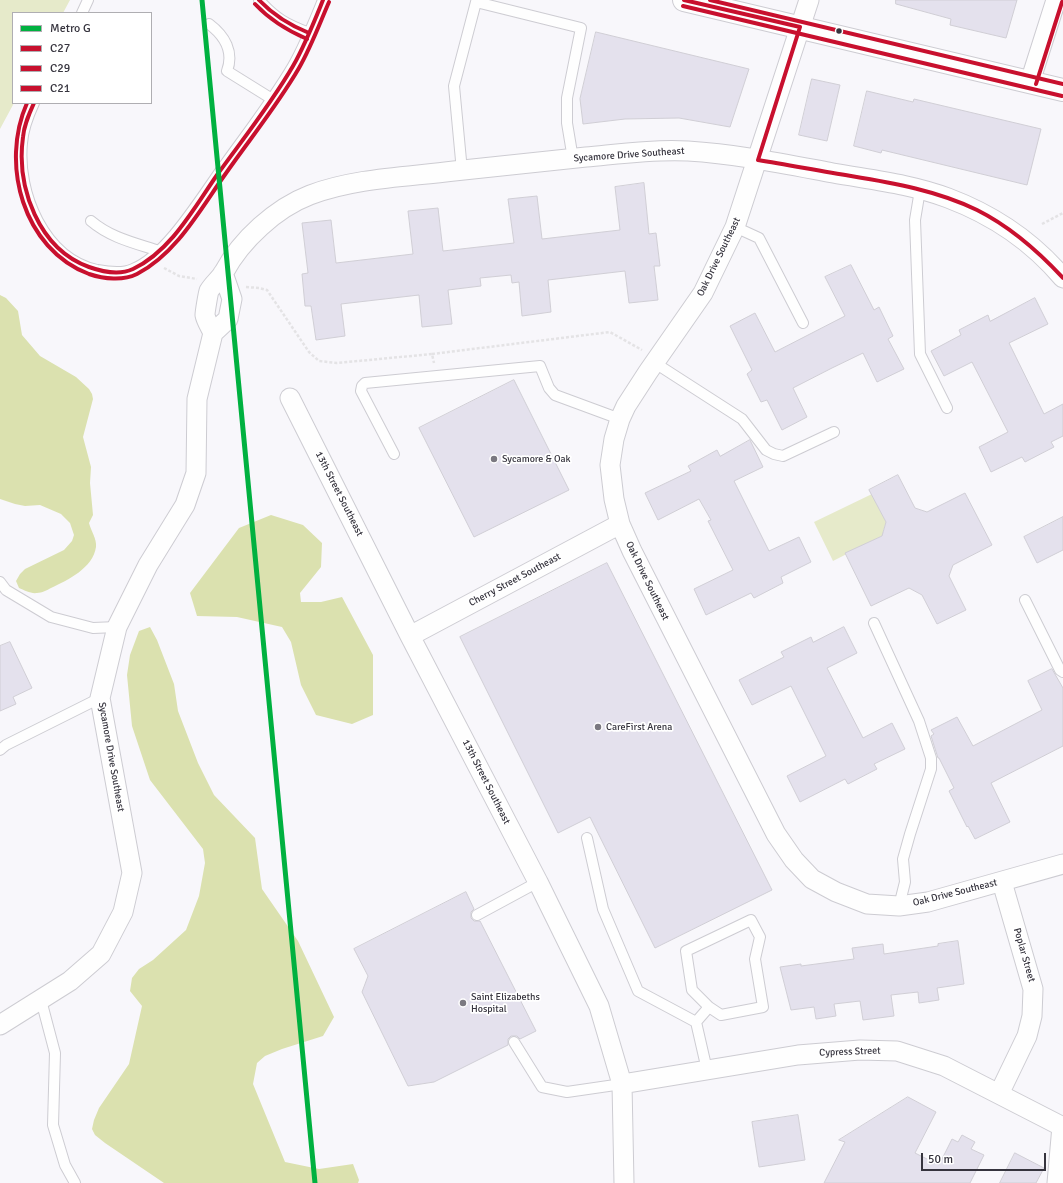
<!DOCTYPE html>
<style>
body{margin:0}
#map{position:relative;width:1063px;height:1183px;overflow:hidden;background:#f8f7fb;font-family:Signika,sans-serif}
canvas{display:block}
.legend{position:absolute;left:12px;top:12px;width:140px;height:92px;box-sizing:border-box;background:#fff;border:1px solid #afaeb2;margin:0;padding:5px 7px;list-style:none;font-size:12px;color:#36343e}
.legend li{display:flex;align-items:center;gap:8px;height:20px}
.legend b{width:20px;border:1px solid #afaeb2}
.scale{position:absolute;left:921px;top:1153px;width:125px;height:18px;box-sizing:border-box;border:2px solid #36343e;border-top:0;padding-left:5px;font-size:12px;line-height:14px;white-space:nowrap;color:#36343e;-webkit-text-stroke:3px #fff;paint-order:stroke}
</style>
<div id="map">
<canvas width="1063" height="1183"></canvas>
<ul class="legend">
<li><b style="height:5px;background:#00b140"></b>Metro G</li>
<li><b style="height:5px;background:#c8102e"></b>C27</li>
<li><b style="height:5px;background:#c8102e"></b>C29</li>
<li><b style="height:5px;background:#c8102e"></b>C21</li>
</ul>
<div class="scale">50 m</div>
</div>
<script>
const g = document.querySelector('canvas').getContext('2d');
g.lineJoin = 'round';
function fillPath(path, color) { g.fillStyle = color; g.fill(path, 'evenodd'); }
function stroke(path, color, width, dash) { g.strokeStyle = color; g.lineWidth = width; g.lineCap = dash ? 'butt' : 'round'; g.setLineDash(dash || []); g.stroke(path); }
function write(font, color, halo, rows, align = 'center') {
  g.font = font + ' Signika,sans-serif'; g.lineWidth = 3.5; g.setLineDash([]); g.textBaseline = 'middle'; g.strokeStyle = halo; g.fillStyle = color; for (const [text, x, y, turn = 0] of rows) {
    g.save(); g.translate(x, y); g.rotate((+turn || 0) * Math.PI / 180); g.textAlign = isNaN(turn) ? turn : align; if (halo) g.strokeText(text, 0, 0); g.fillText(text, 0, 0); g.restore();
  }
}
const green = new Path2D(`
 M 0,0 L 70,0 L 63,13 L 13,13 L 13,103 L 14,103 L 0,129 Z
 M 872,494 L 886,522 L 883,532 L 884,535 L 833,561 L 814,522 Z`);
const forest = new Path2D(`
 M 0,295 L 6,298 L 18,311 L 22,335 L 40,356 L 76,377 L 89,389 L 92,394 L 93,399 L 83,437 L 91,467 L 90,483 L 93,515 L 89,523 C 91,531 97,539 96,547 C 93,568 68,580 51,588 C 47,590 42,593 37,593 C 31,594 24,590 19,588 L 16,581 L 20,574 L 25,569 L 64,550 L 72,541 L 74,535 L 70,523 L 61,514 L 40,505 L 25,506 L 15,504 L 0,499 Z
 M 271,515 L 303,525 L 322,543 L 321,567 L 300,593 L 301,602 L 321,602 L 342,597 L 373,655 L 373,715 L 352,724 L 316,715 L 301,685 L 291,642 L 282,627 L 237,617 L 197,616 L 190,593 L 239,528 Z
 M 150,627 L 157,640 L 174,684 L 178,711 L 198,763 L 214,795 L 255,838 L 262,889 L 298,941 L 334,1017 L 323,1036 L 282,1049 L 265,1056 L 257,1063 L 253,1084 L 285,1162 L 319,1169 L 353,1164 L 359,1180 L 358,1183 L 164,1183 L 105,1143 L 95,1135 L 92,1129 L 94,1120 L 99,1108 L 129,1064 L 142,1006 L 130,991 L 132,978 L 139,969 L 153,960 L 186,930 L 199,896 L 205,863 L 203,849 L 150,780 L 132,726 L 127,675 L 130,655 L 139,631 Z`);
const building = new Path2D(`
 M 896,0 L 1017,0 L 1006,38 L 950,25 L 951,19 L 896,4 Z
 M 596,32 L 749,69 L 730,127 L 679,118 L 625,119 L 583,124 L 580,99 Z
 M 812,79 L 840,85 L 827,141 L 799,135 Z
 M 867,91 L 913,102 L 914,99 L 1041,129 L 1027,185 L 882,150 L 881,153 L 854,146 Z
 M 644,183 L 649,234 L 656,233 L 660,266 L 654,266 L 658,300 L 629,303 L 625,271 L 548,280 L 551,312 L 522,316 L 519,282 L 512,283 L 511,275 L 480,278 L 481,286 L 448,290 L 452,324 L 422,327 L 419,295 L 341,304 L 345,336 L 316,340 L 311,306 L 305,306 L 302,274 L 308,273 L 302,223 L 331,220 L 336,263 L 413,254 L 408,211 L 438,208 L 443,251 L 514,243 L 508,199 L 537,196 L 542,239 L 620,230 L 615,187 Z
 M 851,265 L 874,310 L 879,307 L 893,336 L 888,339 L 904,369 L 877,382 L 863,353 L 832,368 L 793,388 L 807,417 L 782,430 L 767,400 L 761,402 L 747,374 L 752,370 L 730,326 L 755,313 L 775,352 L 845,316 L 825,277 Z
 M 1035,298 L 1048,324 L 1009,343 L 1044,414 L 1063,404 L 1063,436 L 1051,442 L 1054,447 L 1025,462 L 1022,457 L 991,472 L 979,447 L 1008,432 L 972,362 L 944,376 L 931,351 L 961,335 L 959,330 L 988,315 L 990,321 Z
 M 514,380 L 569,490 L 474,537 L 419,428 Z
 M 750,440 L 763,467 L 734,481 L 769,551 L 799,537 L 811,562 L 781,577 L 783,583 L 754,598 L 751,593 L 706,615 L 694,589 L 733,570 L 708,521 L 711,520 L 699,499 L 658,520 L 645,493 L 691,471 L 688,466 L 717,450 L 720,456 Z
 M 898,475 L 915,508 L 927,512 L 965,493 L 992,545 L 953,565 L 949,576 L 966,610 L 937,624 L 922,595 L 909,588 L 871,606 L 845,553 L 882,536 L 886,522 L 869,490 Z
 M 1063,517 L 1063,550 L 1037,563 L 1024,537 Z
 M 607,563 L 772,890 L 655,948 L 590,817 L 558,833 L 460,637 Z
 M 844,627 L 857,653 L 827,668 L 863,738 L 892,723 L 905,749 L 874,764 L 877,769 L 848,784 L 845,779 L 800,802 L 787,776 L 826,756 L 791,686 L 752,705 L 739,680 L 784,657 L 781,652 L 811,637 L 813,642 Z
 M 10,642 L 32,688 L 13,697 L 16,704 L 0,711 L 0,646 Z
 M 1052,669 L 1063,688 L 1063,746 L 991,783 L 1010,822 L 975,839 L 968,826 L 967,827 L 949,791 L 954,788 L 939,758 L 938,758 L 931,736 L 934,734 L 931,730 L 957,717 L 973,746 L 1042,710 L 1028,681 Z
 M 466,892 L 474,909 L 471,912 L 471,918 L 474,921 L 480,921 L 536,1031 L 520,1039 L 517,1036 L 511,1036 L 508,1039 L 508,1045 L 434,1082 L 408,1086 L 362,992 L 368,976 L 354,949 Z
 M 958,941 L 964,984 L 937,988 L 939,1000 L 919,1003 L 918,992 L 891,995 L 894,1016 L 863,1020 L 860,1001 L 834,1004 L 836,1016 L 816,1019 L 814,1007 L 791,1010 L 780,967 L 801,964 L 801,966 L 854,959 L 852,948 L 883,944 L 884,954 L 938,946 L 938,944 Z
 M 908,1097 L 936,1112 L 915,1153 L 939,1165 L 952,1139 L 958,1142 L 962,1135 L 975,1142 L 971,1149 L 984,1155 L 970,1183 L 824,1183 L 845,1142 L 839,1140 Z
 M 798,1115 L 805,1160 L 759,1167 L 752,1122 Z
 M 1015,1153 L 1044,1168 L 1036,1183 L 1000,1183 Z`);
const path = new Path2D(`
 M 1042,224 L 1063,213
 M 164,268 L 179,276 L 197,279
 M 246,287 L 259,288 L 267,290 L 309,352 L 319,361 L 337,363 L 432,354 L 434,363
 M 432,354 L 610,332 L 642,350`);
const service = new Path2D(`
 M 259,0 C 276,19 286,24 309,33
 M 82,13 L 88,0
 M 209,24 C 225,36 234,52 227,71 L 272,99
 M 34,103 C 28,116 23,128 22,143 C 17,193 44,258 97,270 C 108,272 123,274 133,269 C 167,256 204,193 226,163 C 249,131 273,100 293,66 C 305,45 314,22 323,0
 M 462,171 L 454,86 L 476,2 L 581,28 L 567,98 L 567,123 L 573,159
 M 920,190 L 915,220 L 920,354 L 947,408
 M 91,221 C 111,238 135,243 159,251
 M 735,227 L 759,238 L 803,323
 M 655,363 L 742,419 L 766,450 L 774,454 L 783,456 L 834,432
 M 394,454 L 361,391 L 362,386 L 365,383 L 540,366 L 549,388 L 555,395 L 620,419
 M 0,582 L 6,590 L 51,617 L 93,628 L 117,627
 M 1025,600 L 1060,670 L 1063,672
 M 874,623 L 919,721 L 931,758 L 931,769 L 910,834 L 903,859 L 905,882 L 899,906
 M 0,750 L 6,745 L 100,698
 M 587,838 L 603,909 L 638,991 L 696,1022 L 707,1070
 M 477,915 L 538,882
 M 41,1000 L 55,1053 L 53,1125 L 65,1165 L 75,1183
 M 696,1022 L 709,1007 L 721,1015 L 763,1007 L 755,959 L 760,937 L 751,920 L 686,951 L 692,990 L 709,1007
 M 514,1042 L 542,1087 L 567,1092 L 622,1084`);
const minor = new Path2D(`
 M 809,0 L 735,227 L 703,293 L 648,372 L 626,406 L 620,419 L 614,439 L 610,465 L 614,499 L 620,524 L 632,551 L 776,834 L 794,860 L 812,879 L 836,892 L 867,904 L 899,906 L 928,902 L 1063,864
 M 1030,82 L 1056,0
 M 213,333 C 211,328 206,321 205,315 C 205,312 208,294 209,291 C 213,284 220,279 224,272 C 241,240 276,208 310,195 C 355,178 407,177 454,171 C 498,166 542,162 586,157 C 619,154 654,149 688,151 C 737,154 785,164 833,173 C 872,180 911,184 948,198 C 993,215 1032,241 1063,278
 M 290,398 L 410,636 L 538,882 L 599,1006 L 622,1084 L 624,1183
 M 410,636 L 620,524
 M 0,1025 L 70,981 L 101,954 L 123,912 L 132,873 L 100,698 L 117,627 L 148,565 L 185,505 L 196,473 L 197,399 L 213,333 L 228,319 L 232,299 L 223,273
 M 622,1084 L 798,1055 L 860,1050 L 897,1051 L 944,1066 L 1063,1127
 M 999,1094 L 1027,1036 L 1032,1016 L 1033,989 L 1002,882
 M 1057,1183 L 1062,1126`);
const secondary = new Path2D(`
 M 684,0 L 1063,90`);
const bus1 = new Path2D(`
 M 259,0 C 274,16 289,25 309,33
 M 684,0 L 800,27
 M 34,103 C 29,114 24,125 23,137 C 16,188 39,249 89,267 C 103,272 120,275 133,269 C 171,251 194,208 217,175 C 243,139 271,104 293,66 C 305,45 314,22 323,0
 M 758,160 C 789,165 820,171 851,176 C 894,183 938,191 977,210 C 1011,227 1038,251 1063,278
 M 758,160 L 800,27`);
const bus2 = new Path2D(`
 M 255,4 C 270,20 286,30 307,39
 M 683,6 L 1062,96
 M 1036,84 L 1062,2
 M 27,103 C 0,164 23,249 89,274 C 104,279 123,281 137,274 C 176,254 200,210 224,176 C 249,140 277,106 299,68 C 311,47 319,25 329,2`);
const bus3 = new Path2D(`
 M 710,0 L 1063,84`);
const metro1 = new Path2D(`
 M 202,0 L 315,1183`);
const markers = [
 [839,31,3.5,"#36343e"],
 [494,459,4,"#7a7880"],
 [598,727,4,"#7a7880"],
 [463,1003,4,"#7a7880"]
];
const streetNames = [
 ["Sycamore Drive Southeast",629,155,-4],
 ["Oak Drive Southeast",719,257,-64],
 ["13th Street Southeast",339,494,63],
 ["Cherry Street Southeast",515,580,-28],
 ["Oak Drive Southeast",647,581,64],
 ["Sycamore Drive Southeast",111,757,80],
 ["13th Street Southeast",486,782,63],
 ["Oak Drive Southeast",955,893,-14],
 ["Poplar Street",1024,955,74],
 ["Cypress Street",850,1052,-2]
];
const poiNames = [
 ["Sycamore & Oak",502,459],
 ["CareFirst Arena",606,727],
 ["Saint Elizabeths",471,997],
 ["Hospital",471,1009]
];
fillPath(green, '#e6eaca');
fillPath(forest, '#dbe1af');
fillPath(building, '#e4e1ed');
stroke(building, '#d0ced5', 1);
stroke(service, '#cdccd2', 12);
stroke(minor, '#cdccd2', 21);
stroke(secondary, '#cdccd2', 24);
stroke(path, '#e4e3e5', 2.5, [3, 2]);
stroke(service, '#fefefe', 10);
stroke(minor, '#fefefe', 19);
stroke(secondary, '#fefefe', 22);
stroke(bus1, '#c8102e', 4);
stroke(bus2, '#c8102e', 4);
stroke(bus3, '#c8102e', 4);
stroke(metro1, '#00b140', 5);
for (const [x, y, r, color] of markers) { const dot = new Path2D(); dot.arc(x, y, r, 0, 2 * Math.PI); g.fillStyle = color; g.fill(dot); stroke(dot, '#fff', 1.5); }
write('10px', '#36343e', '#fff', streetNames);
write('10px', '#36343e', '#fff', poiNames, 'left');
</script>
